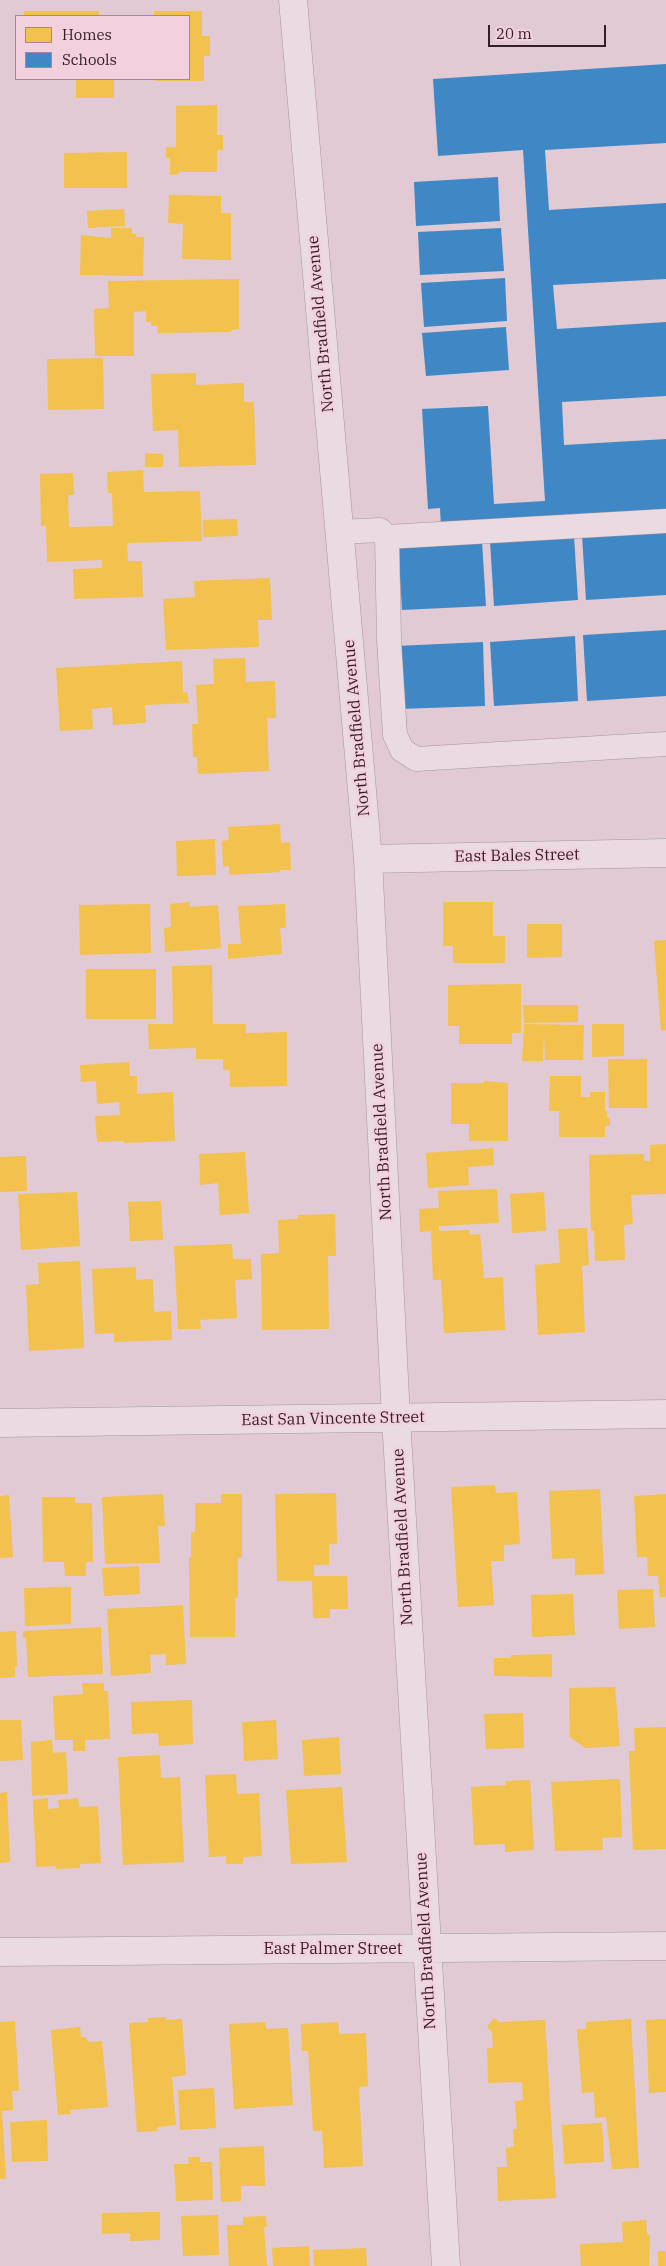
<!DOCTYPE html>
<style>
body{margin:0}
#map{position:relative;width:666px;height:2266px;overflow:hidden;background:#e1cad3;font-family:"IBM Plex Serif",serif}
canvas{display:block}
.legend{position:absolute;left:15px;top:15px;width:175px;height:65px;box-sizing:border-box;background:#f2d0dd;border:1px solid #a68895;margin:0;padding:6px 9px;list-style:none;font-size:15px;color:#331d2a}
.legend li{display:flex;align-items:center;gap:10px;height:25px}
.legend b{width:25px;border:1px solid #a68895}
.scale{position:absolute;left:488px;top:25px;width:118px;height:22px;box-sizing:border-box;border:2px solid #331d2a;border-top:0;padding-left:6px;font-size:15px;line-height:18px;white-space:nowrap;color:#331d2a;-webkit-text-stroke:4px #f2d0dd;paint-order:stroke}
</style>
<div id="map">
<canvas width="666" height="2266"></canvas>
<ul class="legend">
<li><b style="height:14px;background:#f2c14e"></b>Homes</li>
<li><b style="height:14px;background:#3f88c5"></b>Schools</li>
</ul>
<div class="scale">20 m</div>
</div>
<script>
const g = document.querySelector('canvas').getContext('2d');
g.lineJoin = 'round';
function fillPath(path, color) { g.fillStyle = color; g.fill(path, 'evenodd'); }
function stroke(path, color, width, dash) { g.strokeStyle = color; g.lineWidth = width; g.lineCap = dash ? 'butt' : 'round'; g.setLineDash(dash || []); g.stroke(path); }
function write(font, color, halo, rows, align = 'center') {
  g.font = font + ' "IBM Plex Serif",serif'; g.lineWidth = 5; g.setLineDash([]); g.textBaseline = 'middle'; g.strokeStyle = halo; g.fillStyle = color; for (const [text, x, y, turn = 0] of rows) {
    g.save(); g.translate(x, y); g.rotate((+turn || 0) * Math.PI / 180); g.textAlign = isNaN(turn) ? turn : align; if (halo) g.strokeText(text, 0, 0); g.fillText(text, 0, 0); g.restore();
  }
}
const homes = new Path2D(`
 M 24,11 L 99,11 L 99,16 L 24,16 Z
 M 154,11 L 202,11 L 202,36 L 210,36 L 210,56 L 204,56 L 204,81 L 155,81 L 155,79 L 189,79 L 189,16 L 154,16 Z
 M 76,79 L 114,79 L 114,98 L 76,98 Z
 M 217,105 L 217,135 L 223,135 L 223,150 L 217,150 L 217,172 L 179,172 L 179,174 L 170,175 L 170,158 L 166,158 L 166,147 L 176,147 L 176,106 Z
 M 127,152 L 127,188 L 64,188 L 64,153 Z
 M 169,195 L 221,196 L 221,213 L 231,213 L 231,260 L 182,259 L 183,224 L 168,223 Z
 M 124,209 L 125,226 L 88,228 L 87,211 Z
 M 111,228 L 132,228 L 132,234 L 136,234 L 136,237 L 144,237 L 143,276 L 80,275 L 81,235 L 111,238 Z
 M 239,279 L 239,329 L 231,330 L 231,332 L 158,333 L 157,326 L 151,326 L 151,322 L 146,322 L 146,311 L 134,312 L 134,356 L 95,356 L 94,309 L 109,308 L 108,281 Z
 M 103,358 L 104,409 L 48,410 L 47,359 Z
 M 196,373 L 196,385 L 244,383 L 244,402 L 254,402 L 256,465 L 179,467 L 178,430 L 153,431 L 151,374 Z
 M 145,453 L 163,454 L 163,467 L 145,467 Z
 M 143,470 L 144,492 L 200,491 L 202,541 L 127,543 L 128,561 L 142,561 L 143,597 L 74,599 L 73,569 L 102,568 L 102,560 L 47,562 L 46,526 L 41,526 L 40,474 L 73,473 L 74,495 L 68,495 L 69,527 L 113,526 L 112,493 L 108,493 L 107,472 Z
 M 237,519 L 238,536 L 203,537 L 203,520 Z
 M 270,578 L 272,620 L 258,620 L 259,647 L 166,650 L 163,599 L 195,597 L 194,581 Z
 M 245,658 L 246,682 L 275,681 L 276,718 L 267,718 L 269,771 L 198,774 L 197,757 L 193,757 L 192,724 L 198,724 L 196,685 L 214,684 L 213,659 Z
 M 182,661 L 183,693 L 187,692 L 189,703 L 145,705 L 146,723 L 113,725 L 112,707 L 92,709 L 93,729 L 60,731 L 56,668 Z
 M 280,824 L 281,843 L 290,842 L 291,870 L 280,870 L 280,872 L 229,875 L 229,866 L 223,867 L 222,841 L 229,840 L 228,827 Z
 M 215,839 L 216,875 L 177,876 L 176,841 Z
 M 190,902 L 190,907 L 218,905 L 221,948 L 165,952 L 164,928 L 171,927 L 170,904 Z
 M 443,902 L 493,902 L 493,936 L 505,936 L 505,963 L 453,963 L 453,946 L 443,946 Z
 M 150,904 L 151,953 L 80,955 L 79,905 Z
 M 285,904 L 286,928 L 280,928 L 282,954 L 228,959 L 228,944 L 241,944 L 238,906 Z
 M 527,924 L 562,924 L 562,957 L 527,958 Z
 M 666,940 L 666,1030 L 661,1031 L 654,941 Z
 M 212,965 L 213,1024 L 246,1024 L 246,1033 L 287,1032 L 287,1086 L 230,1087 L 230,1070 L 223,1070 L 223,1059 L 196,1059 L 196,1048 L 149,1049 L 148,1024 L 173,1024 L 172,966 Z
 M 86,969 L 156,969 L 156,1019 L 86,1019 Z
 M 521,984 L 521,1033 L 512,1033 L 512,1044 L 459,1044 L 459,1026 L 448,1026 L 448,985 Z
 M 523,1005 L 578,1005 L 578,1022 L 524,1023 Z
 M 524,1024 L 584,1025 L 583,1060 L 545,1060 L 544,1032 L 543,1061 L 522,1061 Z
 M 592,1024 L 624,1024 L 624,1056 L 592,1057 Z
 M 608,1059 L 647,1059 L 647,1108 L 609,1108 Z
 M 129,1062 L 130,1076 L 137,1076 L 137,1094 L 173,1092 L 175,1141 L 124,1143 L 124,1141 L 97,1142 L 95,1116 L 120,1115 L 119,1102 L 97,1104 L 96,1081 L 81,1082 L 80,1065 Z
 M 550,1076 L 581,1076 L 581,1097 L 590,1097 L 590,1092 L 605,1092 L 605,1111 L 607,1111 L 607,1118 L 610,1118 L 610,1126 L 605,1126 L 605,1137 L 559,1137 L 559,1111 L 549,1111 Z
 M 484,1081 L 508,1083 L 508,1141 L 469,1141 L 469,1124 L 451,1124 L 451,1083 L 484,1083 Z
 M 666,1144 L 666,1194 L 631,1195 L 633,1224 L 624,1225 L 625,1260 L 595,1261 L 594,1231 L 591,1231 L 589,1155 L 644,1154 L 644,1161 L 650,1161 L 650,1145 Z
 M 493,1148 L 494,1165 L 468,1167 L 469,1185 L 428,1188 L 426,1153 Z
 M 245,1152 L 249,1213 L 220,1215 L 218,1183 L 200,1185 L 199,1154 Z
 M 26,1156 L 27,1191 L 0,1192 L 0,1157 Z
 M 497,1189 L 499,1223 L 439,1226 L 439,1231 L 469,1230 L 470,1235 L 480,1234 L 484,1278 L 503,1277 L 505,1330 L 444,1333 L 441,1280 L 433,1280 L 431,1231 L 420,1232 L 419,1209 L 439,1208 L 438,1191 Z
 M 77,1192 L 80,1246 L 21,1250 L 18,1194 Z
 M 544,1192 L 546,1231 L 512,1233 L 510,1194 Z
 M 161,1201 L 163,1240 L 130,1241 L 128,1202 Z
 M 335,1214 L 336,1256 L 328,1256 L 329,1329 L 262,1330 L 261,1254 L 279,1253 L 278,1220 L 298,1219 L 298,1215 Z
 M 587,1228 L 589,1265 L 582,1266 L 585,1332 L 538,1335 L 535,1265 L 560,1263 L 558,1229 Z
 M 232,1244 L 233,1259 L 251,1259 L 252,1279 L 235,1280 L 237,1318 L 200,1320 L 201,1329 L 178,1329 L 174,1246 Z
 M 80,1261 L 84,1348 L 29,1351 L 26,1285 L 39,1284 L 38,1263 Z
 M 136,1267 L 136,1280 L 153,1279 L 154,1312 L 171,1311 L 172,1340 L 114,1342 L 114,1333 L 95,1334 L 92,1269 Z
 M 495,1485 L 496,1493 L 517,1492 L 520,1544 L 504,1545 L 504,1561 L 491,1561 L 494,1605 L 458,1607 L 451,1487 Z
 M 600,1489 L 604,1574 L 575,1575 L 575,1558 L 552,1559 L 549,1491 Z
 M 336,1493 L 337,1544 L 329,1544 L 329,1565 L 314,1565 L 314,1576 L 347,1576 L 348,1609 L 330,1609 L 330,1618 L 313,1618 L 312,1581 L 277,1581 L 275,1494 Z
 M 163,1494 L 165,1526 L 158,1526 L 160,1563 L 105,1564 L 102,1497 Z
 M 221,1494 L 242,1494 L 242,1558 L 238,1558 L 238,1598 L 235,1598 L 235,1637 L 190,1637 L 189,1557 L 191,1557 L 191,1532 L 195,1532 L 195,1503 L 221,1503 Z
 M 666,1494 L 666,1597 L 660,1597 L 658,1576 L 648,1576 L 647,1557 L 637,1557 L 634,1496 Z
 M 9,1495 L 13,1557 L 0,1558 L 0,1496 Z
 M 42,1497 L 75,1497 L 75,1503 L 92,1503 L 93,1562 L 86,1562 L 86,1576 L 65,1576 L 64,1562 L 43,1562 Z
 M 139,1566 L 140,1594 L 104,1596 L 102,1568 Z
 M 71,1587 L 71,1624 L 25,1626 L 24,1588 Z
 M 653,1589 L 655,1627 L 619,1629 L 617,1590 Z
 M 573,1594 L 575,1635 L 532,1637 L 531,1595 Z
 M 183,1605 L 186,1664 L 166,1665 L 166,1654 L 150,1655 L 151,1673 L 111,1676 L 107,1609 Z
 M 101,1627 L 103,1674 L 28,1677 L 26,1638 L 23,1638 L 23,1631 Z
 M 16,1631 L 17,1666 L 15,1666 L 15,1677 L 0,1678 L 0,1632 Z
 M 552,1654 L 552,1677 L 494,1676 L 494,1658 L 511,1658 L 511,1655 Z
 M 82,1683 L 104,1683 L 104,1691 L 108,1691 L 110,1739 L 85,1740 L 85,1751 L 73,1751 L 73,1740 L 55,1740 L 53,1696 L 83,1694 Z
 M 615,1687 L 620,1746 L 585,1748 L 570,1737 L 569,1688 Z
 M 192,1700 L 193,1744 L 159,1746 L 158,1733 L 132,1734 L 131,1702 Z
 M 523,1713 L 524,1748 L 486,1749 L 484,1714 Z
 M 0,1720 L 21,1720 L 23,1760 L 0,1761 Z
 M 276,1720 L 278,1759 L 244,1761 L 242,1722 Z
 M 666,1727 L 666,1849 L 633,1850 L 629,1751 L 635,1751 L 634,1728 Z
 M 339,1737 L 341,1774 L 304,1776 L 302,1740 Z
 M 52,1740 L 53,1753 L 66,1752 L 68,1794 L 32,1796 L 31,1742 Z
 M 160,1755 L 161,1778 L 180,1777 L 184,1862 L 123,1865 L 118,1757 Z
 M 236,1774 L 237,1794 L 259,1793 L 262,1856 L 243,1857 L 243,1864 L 226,1864 L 226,1856 L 209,1857 L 205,1775 Z
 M 620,1779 L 622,1837 L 602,1838 L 603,1850 L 555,1851 L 551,1782 Z
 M 530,1780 L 534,1850 L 505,1852 L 505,1844 L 474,1845 L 471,1787 L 506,1785 L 506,1781 Z
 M 342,1787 L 347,1862 L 291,1864 L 286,1790 Z
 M 7,1792 L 10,1862 L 0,1863 L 0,1793 Z
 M 48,1798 L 48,1809 L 59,1808 L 58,1800 L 78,1798 L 79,1807 L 98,1806 L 101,1863 L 80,1864 L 80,1868 L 56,1869 L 56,1866 L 36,1867 L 33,1800 Z
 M 166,2017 L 166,2020 L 182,2019 L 186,2075 L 172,2077 L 176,2125 L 157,2127 L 157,2131 L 137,2132 L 129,2023 L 148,2022 L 148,2018 Z
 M 494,2018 L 499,2022 L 545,2020 L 556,2198 L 498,2201 L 497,2167 L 507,2167 L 506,2148 L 514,2147 L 513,2129 L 517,2129 L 515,2101 L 523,2100 L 522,2082 L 488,2083 L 487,2048 L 493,2048 L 492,2032 L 487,2027 Z
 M 631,2019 L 639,2168 L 612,2169 L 606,2117 L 595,2118 L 594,2092 L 582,2093 L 577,2029 L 586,2029 L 586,2022 Z
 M 666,2019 L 666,2092 L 649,2093 L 646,2020 Z
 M 15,2021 L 19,2091 L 12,2091 L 13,2110 L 2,2111 L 6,2179 L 0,2179 L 0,2022 Z
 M 265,2022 L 266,2029 L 288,2028 L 293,2105 L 234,2109 L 229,2024 Z
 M 338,2022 L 339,2034 L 366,2033 L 368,2086 L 359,2087 L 363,2166 L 324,2168 L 322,2131 L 313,2131 L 308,2051 L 302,2051 L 301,2024 Z
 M 80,2027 L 81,2037 L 85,2037 L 89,2042 L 102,2041 L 108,2107 L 70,2110 L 71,2114 L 58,2115 L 51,2030 Z
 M 214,2088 L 216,2128 L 180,2130 L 178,2090 Z
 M 47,2120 L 48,2161 L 12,2162 L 10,2122 Z
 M 602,2123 L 604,2162 L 564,2164 L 562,2125 Z
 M 264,2146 L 265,2186 L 241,2186 L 241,2201 L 221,2202 L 219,2148 Z
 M 188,2157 L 200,2157 L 200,2162 L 212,2162 L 213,2200 L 176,2201 L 174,2164 L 189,2164 Z
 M 160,2212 L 160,2240 L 130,2241 L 130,2233 L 102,2234 L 102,2213 Z
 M 218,2215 L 219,2255 L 183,2256 L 181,2216 Z
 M 266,2216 L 267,2227 L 264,2227 L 267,2266 L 229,2266 L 227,2225 L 243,2225 L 243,2217 Z
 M 646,2220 L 647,2235 L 650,2235 L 649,2266 L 581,2266 L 580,2244 L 623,2242 L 622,2222 Z
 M 309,2246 L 310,2266 L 273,2266 L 272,2248 Z
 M 366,2248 L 367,2266 L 314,2266 L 313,2250 Z
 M 658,2251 L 666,2251 L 666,2266 L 658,2266 Z`);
const schools = new Path2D(`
 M 666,64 L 666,143 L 545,150 L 549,210 L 666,203 L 666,279 L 553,285 L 557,329 L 666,322 L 666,396 L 562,402 L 564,445 L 666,439 L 666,513 L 441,527 L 440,508 L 428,509 L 422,409 L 488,406 L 494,504 L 545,501 L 523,150 L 438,156 L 433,79 Z
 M 498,177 L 500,221 L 416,226 L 414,182 Z
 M 501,228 L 504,271 L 420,275 L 418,232 Z
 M 505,278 L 507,321 L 424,327 L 421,283 Z
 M 506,327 L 509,370 L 426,376 L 422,333 Z
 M 666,531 L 666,595 L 586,600 L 582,535 Z
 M 574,536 L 578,600 L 494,606 L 490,541 Z
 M 482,541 L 486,606 L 402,610 L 398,546 Z
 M 666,630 L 666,696 L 587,701 L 583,635 Z
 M 575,636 L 578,701 L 494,706 L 490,642 Z
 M 483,642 L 485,706 L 400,709 L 396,646 Z`);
const service = new Path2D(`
 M 339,532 L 380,530 L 387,537 L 666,521
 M 387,537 L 389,640 L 395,735 L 402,750 L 416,759 L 666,744`);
const minor = new Path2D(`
 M 293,0 L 368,859 L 396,1418 L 446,2266
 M 368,859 L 666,853
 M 0,1423 L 666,1414
 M 0,1952 L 666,1946`);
const streetNames = [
 ["North Bradfield Avenue",321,324,-95],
 ["North Bradfield Avenue",357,728,-95],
 ["East Bales Street",517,856,-1],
 ["North Bradfield Avenue",382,1132,-93],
 ["East San Vincente Street",333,1419,-1],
 ["North Bradfield Avenue",403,1537,-93],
 ["North Bradfield Avenue",426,1941,-93],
 ["East Palmer Street",333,1949]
];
fillPath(homes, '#f2c14e');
fillPath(schools, '#3f88c5');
stroke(service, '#a6949c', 25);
stroke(minor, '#a6949c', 29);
stroke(service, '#e9dbe1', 24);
stroke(minor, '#e9dbe1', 28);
write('16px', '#331d2a', '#f2d0dd', streetNames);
</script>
